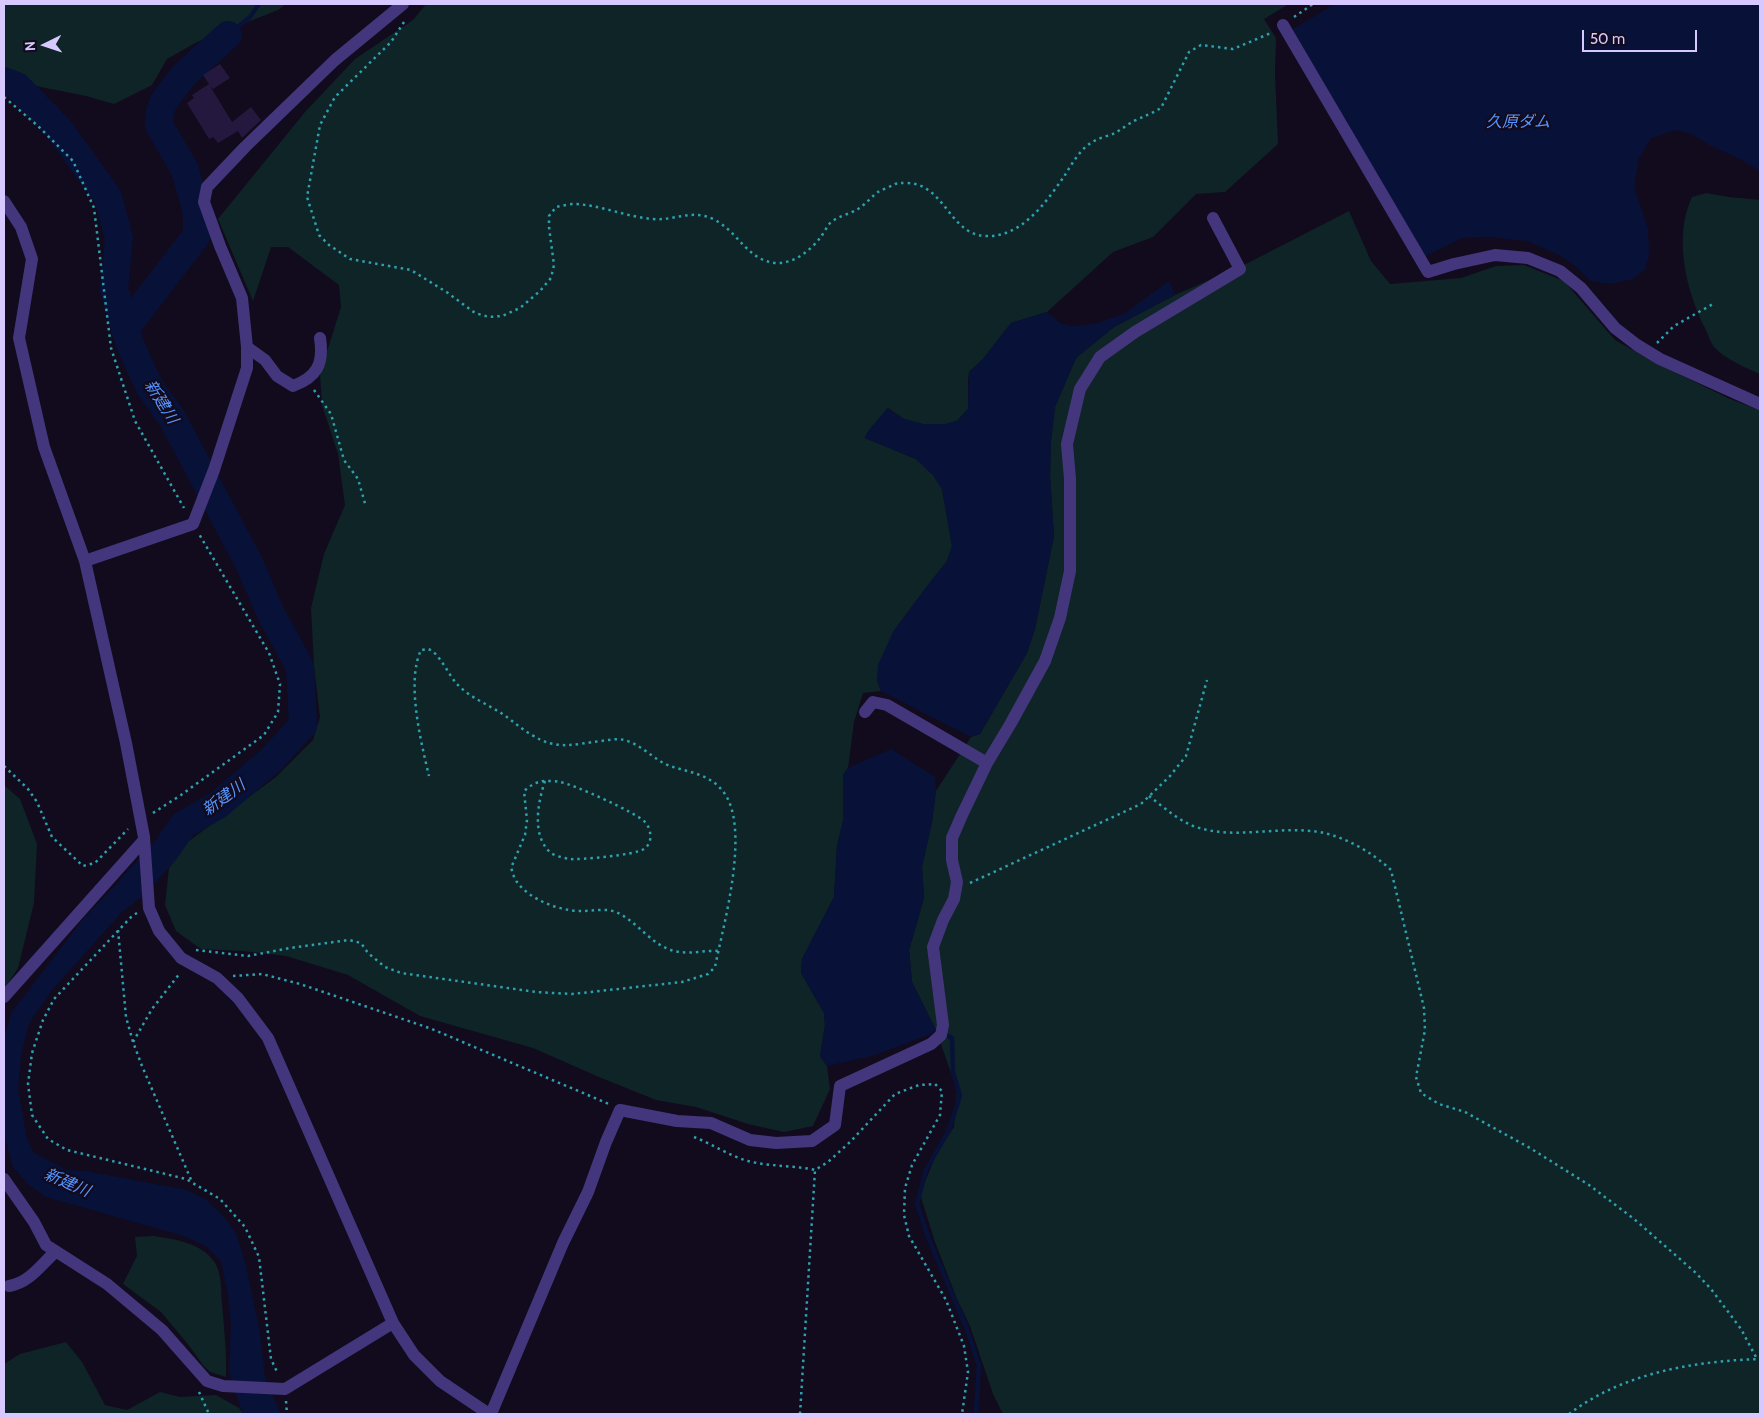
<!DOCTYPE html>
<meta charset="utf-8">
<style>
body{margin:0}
#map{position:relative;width:1764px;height:1418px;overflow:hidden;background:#110b1d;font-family:Cabin,sans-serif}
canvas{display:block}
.frame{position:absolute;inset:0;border:5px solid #d7c8ff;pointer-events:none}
.north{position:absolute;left:20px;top:20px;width:50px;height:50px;-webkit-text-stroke:4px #110b1d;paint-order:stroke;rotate:266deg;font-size:14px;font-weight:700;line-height:20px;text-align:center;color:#d7c8ff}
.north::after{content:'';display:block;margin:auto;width:18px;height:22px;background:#d7c8ff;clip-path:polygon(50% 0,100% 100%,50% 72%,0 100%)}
.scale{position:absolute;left:1582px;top:30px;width:115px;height:22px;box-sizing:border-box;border:2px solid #d7c8ff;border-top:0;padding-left:6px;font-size:15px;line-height:18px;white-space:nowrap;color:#d7c8ff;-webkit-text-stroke:4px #110b1d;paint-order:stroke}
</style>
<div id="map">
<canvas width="1764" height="1418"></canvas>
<div class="frame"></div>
<div class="north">N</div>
<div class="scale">50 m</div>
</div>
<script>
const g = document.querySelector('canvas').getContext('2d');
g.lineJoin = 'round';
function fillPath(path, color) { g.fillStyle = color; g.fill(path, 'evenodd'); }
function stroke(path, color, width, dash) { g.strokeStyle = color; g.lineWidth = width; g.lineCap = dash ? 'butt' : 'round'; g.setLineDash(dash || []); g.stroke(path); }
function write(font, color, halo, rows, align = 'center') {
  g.font = font + ' Cabin,"Noto Sans JP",sans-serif'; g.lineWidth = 4.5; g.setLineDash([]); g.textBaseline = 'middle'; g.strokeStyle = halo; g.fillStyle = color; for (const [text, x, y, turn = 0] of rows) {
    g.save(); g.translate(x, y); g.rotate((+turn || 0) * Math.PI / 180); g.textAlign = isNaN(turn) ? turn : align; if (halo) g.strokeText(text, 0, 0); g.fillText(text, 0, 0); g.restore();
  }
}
const green = new Path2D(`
 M 4,4 L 286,4 L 278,10 L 197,42 L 167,59 L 152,85 L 114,104 L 86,96 L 36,86 L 4,70 Z
 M 426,4 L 1289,4 L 1264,19 L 1276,38 L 1275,73 L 1278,144 L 1225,192 L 1196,194 L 1153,237 L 1113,252 L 1047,312 L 1011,323 L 983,359 L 969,372 L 968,381 L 968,409 L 957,421 L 945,424 L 923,424 L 904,419 L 888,408 C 882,416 866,432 865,438 L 916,459 L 933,475 L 942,489 L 952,546 L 947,561 L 928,585 L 893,632 L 877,680 L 881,691 L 863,693 L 854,722 L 848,768 L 843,775 L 843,821 L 837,846 L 834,897 L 802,959 L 801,973 L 824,1013 L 825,1025 L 820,1056 L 827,1066 L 830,1089 L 813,1126 L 784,1132 L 748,1124 L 696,1107 L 656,1100 L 599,1077 L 533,1048 L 420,1016 L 348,975 L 286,956 L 243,951 L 201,949 L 176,931 L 165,905 L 169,868 L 185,844 L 276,777 L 313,740 L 320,717 L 314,666 L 311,608 L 324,554 L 345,505 L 338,454 L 322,405 L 320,374 L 341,307 L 339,285 L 288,247 L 271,247 L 253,301 L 218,219 L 305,112 L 355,59 L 413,20 Z
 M 1706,193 L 1729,197 L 1760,200 L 1760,374 C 1746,368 1725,359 1714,347 C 1711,343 1708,335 1706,330 C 1686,292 1673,237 1692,197 Z
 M 1349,211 L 1371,261 L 1390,284 L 1461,278 L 1496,266 L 1524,265 L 1564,281 L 1615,340 L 1658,364 L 1730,399 L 1760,410 L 1760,1414 L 1003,1414 L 993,1394 L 970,1326 L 957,1299 L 935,1242 L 920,1194 L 936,1155 L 954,1127 L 957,1090 L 936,1030 L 912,982 L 909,950 L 924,898 L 922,867 L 932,822 L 936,791 L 971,737 L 980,734 L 1027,653 L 1035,629 L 1054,536 L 1050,476 L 1051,441 L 1055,407 L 1076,358 L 1114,327 L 1175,295 L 1248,263 Z
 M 4,785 L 20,799 L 37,844 L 34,903 L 18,968 L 4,990 Z
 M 153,1236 C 174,1239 203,1243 215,1263 C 222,1274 221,1292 222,1304 C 224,1329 227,1353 226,1377 L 210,1372 L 203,1365 L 187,1343 L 161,1312 L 123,1284 L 137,1256 L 135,1237 Z
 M 66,1342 L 82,1362 L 105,1405 L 127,1410 L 160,1392 L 180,1397 L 216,1395 L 239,1408 L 243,1414 L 4,1414 L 4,1364 L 20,1354 Z`);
const water = new Path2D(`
 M 1335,4 L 1760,4 L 1760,171 L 1738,158 L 1715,148 L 1691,134 L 1675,130 L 1651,138 L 1639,158 L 1634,187 L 1648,229 L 1649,256 L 1645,269 L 1633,279 L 1611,284 L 1591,281 L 1573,264 L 1559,255 L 1527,241 L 1491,237 L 1462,238 L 1422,258 L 1290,31 Z
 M 1169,281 L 1175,295 L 1114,327 L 1076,358 L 1055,407 L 1051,441 L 1050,476 L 1054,536 L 1035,629 L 1027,653 L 980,734 L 971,737 L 881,691 L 877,680 L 878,665 L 893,632 L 928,585 L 947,561 L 952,546 L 942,489 L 933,475 L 916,459 L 865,438 C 866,431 882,416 887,408 L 904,419 L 923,424 L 945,424 L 957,421 L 968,409 L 969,372 L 983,359 L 1011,323 L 1047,312 L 1060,323 L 1071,326 L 1094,324 L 1124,314 Z
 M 891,749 L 935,777 L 936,791 L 932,822 L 922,867 L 924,898 L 909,950 L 912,982 L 936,1030 L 931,1034 L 875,1055 L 827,1066 L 820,1056 L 825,1025 L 824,1013 L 801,973 L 802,959 L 834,897 L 837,846 L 843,821 L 843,775 L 848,768 Z
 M 157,847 L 158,878 L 133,904 L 122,912 L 52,990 L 29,1023 L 21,1055 L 18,1089 L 27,1139 L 34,1153 L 67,1170 L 85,1171 L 187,1190 L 205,1199 L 223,1216 L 236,1233 L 245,1262 L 260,1332 L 265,1378 L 281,1414 L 243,1414 L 229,1372 L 231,1324 L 228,1294 L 221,1261 L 207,1247 L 184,1236 L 46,1197 L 28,1184 L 13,1167 L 4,1135 L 4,1036 L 12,1012 L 84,918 L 138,862 Z`);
const stream = new Path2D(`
 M 228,35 L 250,17 L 259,4
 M 942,1033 L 952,1038 L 953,1072 L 960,1096 L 949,1130 L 926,1170 L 917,1204 L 928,1237 L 967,1329 L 979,1366 L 976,1414`);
const river = new Path2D(`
 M 4,81 L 17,86 L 59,129 L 108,197 L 119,238 L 114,289 L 129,342 L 149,386 L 172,418 L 249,563 L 271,614 L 300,667 L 303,725 L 271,760 L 218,805 L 183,825 L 166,850 L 133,886
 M 125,329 L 197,235 L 197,212 L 185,170 L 159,125 L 160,112 L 164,101 L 184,75 L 228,35`);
const building = new Path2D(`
 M 220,64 L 230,78 L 213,89 L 210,86 L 232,122 L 251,107 L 261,120 L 242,138 L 238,131 L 218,143 L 213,137 L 209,139 L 187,103 L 194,98 L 192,95 L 209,84 L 203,75 Z`);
const path = new Path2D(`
 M 1294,17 L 1313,4
 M 404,22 L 391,42 L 335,97 L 320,125 L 307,197 L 319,235 L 329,245 L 350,259 L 411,270 L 448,293 L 475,313 L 489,317 L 502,316 L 520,308 L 540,291 L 551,278 L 554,265 L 549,227 L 549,216 L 556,207 C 562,206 569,204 575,204 C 601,205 626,217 653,219 C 675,221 692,208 715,220 C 738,232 748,261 776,263 C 793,264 810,251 820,238 C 824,233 827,226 831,222 C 839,216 850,214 858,209 C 866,204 871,197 878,192 C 883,189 890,187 895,184 C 899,183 902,183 907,183 C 945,184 949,234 985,236 C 1022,238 1047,201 1065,175 C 1073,162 1081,148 1094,141 C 1101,137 1109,136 1115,133 C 1122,129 1128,124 1134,121 C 1144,116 1153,113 1161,108 L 1189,52 L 1201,45 L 1233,49 L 1271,33
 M 4,97 L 38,126 L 73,161 L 94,208 L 111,348 L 135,421 L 184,508
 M 1657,343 L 1674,326 L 1713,304
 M 314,390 L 331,414 L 344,460 L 358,479 L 366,507
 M 4,766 L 28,789 L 37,802 L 52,837 L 83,866 L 95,863 L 128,829
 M 545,781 C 538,802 531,836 551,853 C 555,856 564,858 569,859 C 581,860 635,855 644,849 C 645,849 649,844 649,843 C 652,837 650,827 645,822 C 637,813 573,784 560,782 C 555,781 549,781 544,781 C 536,782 531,785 524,791 L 527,820 L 525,835 L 511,868 C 513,873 514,879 517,882 C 530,900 560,911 581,911 C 593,911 605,908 616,912 C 639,922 653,949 680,952 C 692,954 706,950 718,951
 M 1149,796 C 1163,807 1177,819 1193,826 C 1232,840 1271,827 1311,831 C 1339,833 1371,851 1391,870 L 1424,1008 L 1425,1030 L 1416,1077 L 1421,1093 L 1439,1104 L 1465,1112 L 1530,1148 L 1589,1185 L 1634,1219 L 1696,1273 L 1711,1289 L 1741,1329 L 1757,1359
 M 153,813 L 181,795 L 264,735 L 278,712 L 280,684 L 269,653 L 199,534
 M 970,883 L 1141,804 L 1170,776 L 1186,756 L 1207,680
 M 137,913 L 132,916 L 54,999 L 43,1020 L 32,1053 L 28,1084 L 32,1115 L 48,1139 L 67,1150 L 186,1179 L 220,1199 L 245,1227 L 259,1257 L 271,1359 L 278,1374
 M 118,930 L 126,1017 L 133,1042 L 142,1066 L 192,1182
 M 196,950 L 248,956 L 290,948 L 349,940 L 361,943 L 368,953 L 385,967 L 401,973 L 536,992 L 572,994 L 682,982 L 708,974 L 715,967 C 723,926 753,823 721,789 C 708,774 688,772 670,766 C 654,760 641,744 624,740 C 617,738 609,740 601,741 C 574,744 557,751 532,735 C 521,729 512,720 501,713 C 487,704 469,697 457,684 C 449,676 439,652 428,649 C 426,649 423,650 421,650 C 406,682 421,742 429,776
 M 233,976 L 262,974 L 300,984 L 432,1029 L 609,1104
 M 133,1042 L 152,1009 L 180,973
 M 694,1137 C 712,1144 730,1156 748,1161 C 771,1167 793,1165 815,1170 L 828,1162 L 850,1142 L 895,1094 L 919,1085 L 935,1084 L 942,1091 L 940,1115 L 912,1165 L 905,1188 L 904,1215 L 909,1236 L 946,1300 L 964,1346 L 968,1372 L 962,1414
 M 199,1392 L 209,1414
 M 286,1401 L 287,1414
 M 800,1414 L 815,1170
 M 1569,1414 C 1623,1373 1694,1361 1760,1359`);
const minor = new Path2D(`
 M 1283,25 L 1428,272 L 1454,264 L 1495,255 L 1528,258 L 1560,271 L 1581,288 L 1615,328 L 1637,345 L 1660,359 L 1760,404
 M 4,201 L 21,227 L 32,259 L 19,338 L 44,447 L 85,561 L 126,743 L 144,837 L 149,908 L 159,931 L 181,958 L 217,978 L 238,998 L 268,1038 L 393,1323 L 414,1355 L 440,1381 L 489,1414
 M 247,347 L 265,360 L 277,376 L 293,386 C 317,377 324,364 320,338
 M 85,561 L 193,524 L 214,470 L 247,368 L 247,347 L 242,298 L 220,246 L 204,202 L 207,187 L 245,147 L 335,60 L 403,4
 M 865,712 L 873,702 L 887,705 L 987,763
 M 4,997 L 144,840
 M 4,1179 L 34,1222 L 46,1245 L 107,1284 L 162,1330 L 207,1381 L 223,1386 L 285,1389 L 393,1323
 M 9,1286 C 29,1283 41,1265 55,1252
 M 491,1414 L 563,1243 L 588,1192 L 606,1142 L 620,1110 L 677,1121 L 711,1123 L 750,1140 L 776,1143 L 812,1141 L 835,1125 L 840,1086 L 931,1044 L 941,1035 L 943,1025 L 933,947 L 943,920 L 954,899 L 957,882 L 952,860 L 952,838 L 962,815 L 987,763 L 1011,723 L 1045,661 L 1060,618 L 1070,571 L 1070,479 L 1067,444 L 1080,389 L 1100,357 L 1135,332 L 1240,269 L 1213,218`);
const waterNames = [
 ["久原ダム",1518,122],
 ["新建川",161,402,58],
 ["新建川",224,798,-36],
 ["新建川",67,1183,23]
];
fillPath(green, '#0f2427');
fillPath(water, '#081239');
stroke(stream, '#081239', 4.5);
stroke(river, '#081239', 28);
fillPath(building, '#25183e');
stroke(path, '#2da1ae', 2.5, [2.5, 4]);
stroke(minor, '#44367c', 12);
write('italic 16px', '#5695ff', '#110b1d', waterNames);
</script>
